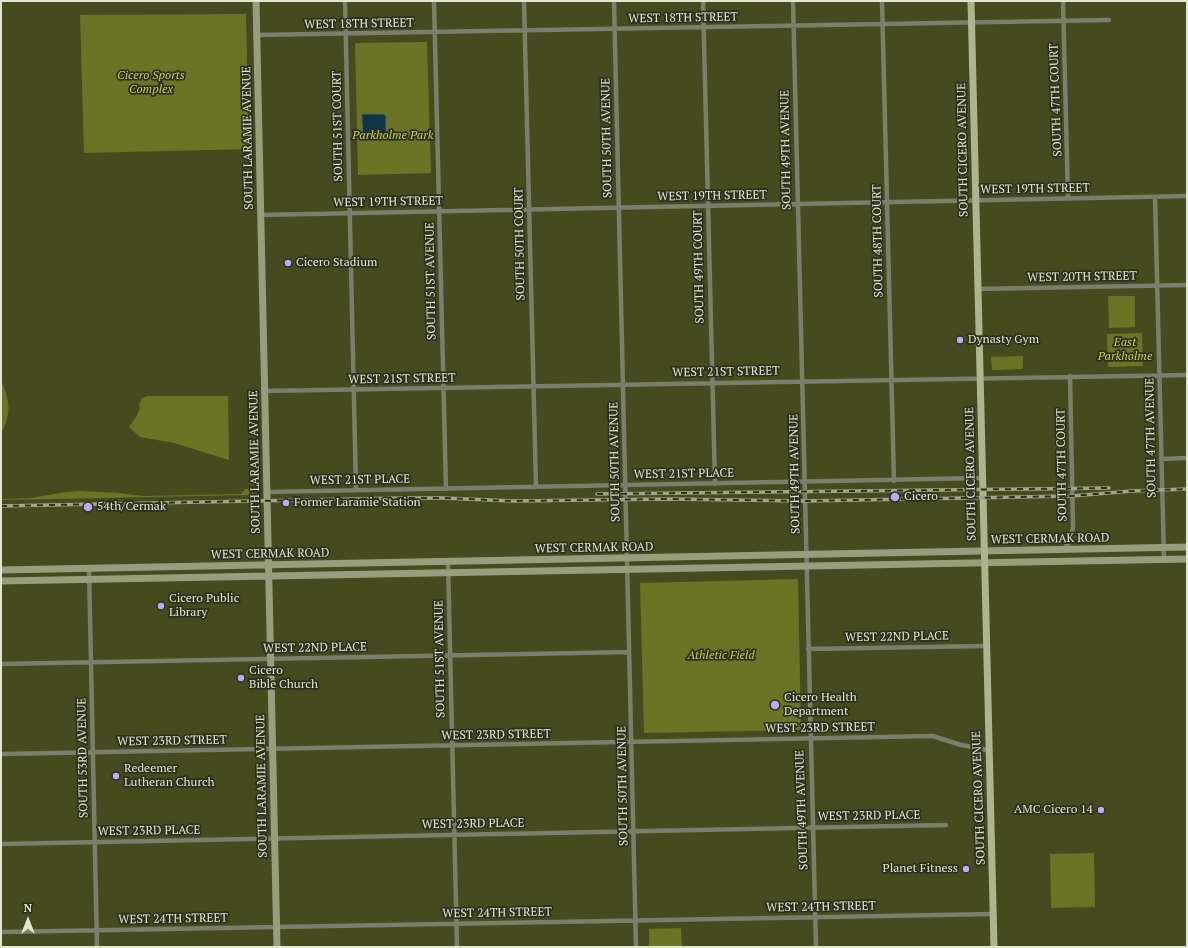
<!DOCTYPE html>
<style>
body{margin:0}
#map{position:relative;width:1188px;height:948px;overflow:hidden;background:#454a1f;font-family:"PT Serif",serif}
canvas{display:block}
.frame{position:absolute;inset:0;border:2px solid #e2e6ce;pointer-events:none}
.north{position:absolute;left:8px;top:900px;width:40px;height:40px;-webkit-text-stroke:3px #2c2f1c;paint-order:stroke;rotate:0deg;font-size:11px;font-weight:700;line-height:16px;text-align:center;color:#e2e6ce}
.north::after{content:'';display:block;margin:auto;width:14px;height:18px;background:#e2e6ce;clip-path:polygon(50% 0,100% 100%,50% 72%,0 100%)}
</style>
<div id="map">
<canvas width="1188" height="948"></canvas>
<div class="frame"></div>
<div class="north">N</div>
</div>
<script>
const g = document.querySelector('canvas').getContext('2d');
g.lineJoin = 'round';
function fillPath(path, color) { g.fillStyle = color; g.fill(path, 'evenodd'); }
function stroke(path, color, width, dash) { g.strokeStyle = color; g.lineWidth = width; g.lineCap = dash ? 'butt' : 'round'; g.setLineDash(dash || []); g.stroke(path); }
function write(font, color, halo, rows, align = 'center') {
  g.font = font + ' "PT Serif",serif'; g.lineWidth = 3.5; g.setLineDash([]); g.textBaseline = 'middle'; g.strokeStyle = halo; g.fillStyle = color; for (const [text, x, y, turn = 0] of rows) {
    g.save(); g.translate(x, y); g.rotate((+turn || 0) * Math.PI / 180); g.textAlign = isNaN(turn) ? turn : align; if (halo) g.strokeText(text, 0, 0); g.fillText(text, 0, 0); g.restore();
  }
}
const green = new Path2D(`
 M 246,14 L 249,149 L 84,153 L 80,15 Z
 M 427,42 L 431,173 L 358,175 L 355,43 Z
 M 1108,296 L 1135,296 L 1135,327 L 1109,328 Z
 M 1142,333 L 1143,366 L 1108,367 L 1107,334 Z
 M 1023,356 L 1023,369 L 992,370 L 991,357 Z
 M 1,380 C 10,401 12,413 1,434 Z
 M 147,396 L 228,396 L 229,460 L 174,443 L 140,437 L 129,427 L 136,417 L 140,408 L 139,405 L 142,398 Z
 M 245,489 L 253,489 L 253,495 L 1,500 L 1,499 L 31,498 L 66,492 L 79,491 L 119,493 L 143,496 L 241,494 Z
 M 798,579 L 801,730 L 644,733 L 640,583 Z
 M 1094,853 L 1095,907 L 1051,908 L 1050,854 Z
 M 681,928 L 682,947 L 649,947 L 649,929 Z`);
const water = new Path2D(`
 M 362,114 L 383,114 L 386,116 L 386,137 L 363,137 Z`);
const minor = new Path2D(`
 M 345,1 L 356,490
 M 434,1 L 446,489
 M 524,1 L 536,487
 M 614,1 L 636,947
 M 703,1 L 715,484
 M 793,1 L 816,947
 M 882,1 L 894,481
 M 1063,1 L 1068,198
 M 257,35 L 1109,20
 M 1155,197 L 1164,559
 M 261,215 L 1187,196
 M 977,289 L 1187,285
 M 264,391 L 1187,375
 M 1161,459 L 1187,458
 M 267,492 L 982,478
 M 1063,550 L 1070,541 L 1073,527 L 1070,376
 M 448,562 L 457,947
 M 89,569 L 97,947
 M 808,649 L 986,646
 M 1,664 L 629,652
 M 1,754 L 933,736 L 961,745 L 979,748 L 989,751
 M 1,844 L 946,825
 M 1,932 L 993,914`);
const secondary = new Path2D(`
 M 256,1 L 277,947
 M 1,570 L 1187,547
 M 1,581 L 1187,559`);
const primary = new Path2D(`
 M 971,1 L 994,947`);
const rail = new Path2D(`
 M 597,494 L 1109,488
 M 1,506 L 405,498 L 443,498 L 513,501 L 668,499 L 805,501 L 1072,496 L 1132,491 L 1187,489`);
const markers = [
 [288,263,4,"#bcaaf6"],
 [960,340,4,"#bcaaf6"],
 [895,497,5,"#bcaaf6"],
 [286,503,4,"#bcaaf6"],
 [88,507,5,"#bcaaf6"],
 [161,606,4,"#bcaaf6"],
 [241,678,4,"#bcaaf6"],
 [775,705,5,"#bcaaf6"],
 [116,776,4,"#bcaaf6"],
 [1101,810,4,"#bcaaf6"],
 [966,869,4,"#bcaaf6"]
];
const streetNames = [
 ["WEST 18TH STREET",683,18,-1],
 ["WEST 18TH STREET",359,24,-1],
 ["SOUTH 47TH COURT",1056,100,-92],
 ["SOUTH 51ST COURT",338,126,-91],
 ["SOUTH LARAMIE AVENUE",248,138,-91],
 ["SOUTH 50TH AVENUE",607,138,-91],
 ["SOUTH 49TH AVENUE",786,150,-91],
 ["SOUTH CICERO AVENUE",963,150,-91],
 ["WEST 19TH STREET",1035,189,-1],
 ["WEST 19TH STREET",712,196,-1],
 ["WEST 19TH STREET",388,202,-1],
 ["SOUTH 48TH COURT",878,241,-91],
 ["SOUTH 50TH COURT",520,244,-91],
 ["SOUTH 49TH COURT",699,267,-91],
 ["WEST 20TH STREET",1082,277,-1],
 ["SOUTH 51ST AVENUE",431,281,-91],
 ["WEST 21ST STREET",726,372,-1],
 ["WEST 21ST STREET",402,379,-1],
 ["SOUTH 47TH AVENUE",1151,438,-91],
 ["SOUTH LARAMIE AVENUE",255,462,-91],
 ["SOUTH 50TH AVENUE",615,462,-91],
 ["SOUTH 47TH COURT",1062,465,-91],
 ["WEST 21ST PLACE",684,474,-1],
 ["SOUTH 49TH AVENUE",795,474,-91],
 ["SOUTH CICERO AVENUE",971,474,-91],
 ["WEST 21ST PLACE",360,480,-1],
 ["WEST CERMAK ROAD",1050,539,-1],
 ["WEST CERMAK ROAD",594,548,-1],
 ["WEST CERMAK ROAD",270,554,-1],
 ["WEST 22ND PLACE",897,637,-1],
 ["WEST 22ND PLACE",315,648,-1],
 ["SOUTH 51ST AVENUE",440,659,-91],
 ["WEST 23RD STREET",820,728,-1],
 ["WEST 23RD STREET",496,735,-1],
 ["WEST 23RD STREET",172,741,-1],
 ["SOUTH 53RD AVENUE",83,758,-91],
 ["SOUTH LARAMIE AVENUE",262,786,-91],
 ["SOUTH 50TH AVENUE",623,786,-91],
 ["SOUTH CICERO AVENUE",979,798,-92],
 ["SOUTH 49TH AVENUE",802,810,-92],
 ["WEST 23RD PLACE",869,816,-1],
 ["WEST 23RD PLACE",473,824,-1],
 ["WEST 23RD PLACE",149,831,-1],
 ["WEST 24TH STREET",821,907,-1],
 ["WEST 24TH STREET",497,913,-1],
 ["WEST 24TH STREET",173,919,-1]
];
const parkNames = [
 ["Cicero Sports",151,76],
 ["Complex",151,90],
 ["Parkholme Park",393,136],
 ["East",1125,343],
 ["Parkholme",1125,357],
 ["Athletic Field",721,656]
];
const poiNames = [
 ["Cicero Stadium",296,263],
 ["Dynasty Gym",968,340],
 ["Cicero",904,497],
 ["Former Laramie Station",294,503],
 ["54th/Cermak",97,507],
 ["Cicero Public",169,599],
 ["Library",169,613],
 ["Cicero",249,671],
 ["Bible Church",249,685],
 ["Cicero Health",784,698],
 ["Department",784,712],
 ["Redeemer",124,769],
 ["Lutheran Church",124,783],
 ["AMC Cicero 14",1093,810,"right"],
 ["Planet Fitness",958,869,"right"]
];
fillPath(green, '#6b7325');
fillPath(water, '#103345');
stroke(water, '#4f696e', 1);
stroke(minor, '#7b7e6b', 4.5);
stroke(secondary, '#989d7e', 7);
stroke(primary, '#aeb48d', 7);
stroke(rail, '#a2a687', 3.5);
stroke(rail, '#2c2f1c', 2, [6]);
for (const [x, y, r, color] of markers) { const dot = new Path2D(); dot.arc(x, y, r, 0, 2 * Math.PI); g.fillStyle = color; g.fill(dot); stroke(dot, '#2c2f1c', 1.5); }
write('12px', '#e2e6ce', '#2c2f1c', streetNames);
write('italic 12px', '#c5d34a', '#2c2f1c', parkNames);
write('12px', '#e2e6ce', '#2c2f1c', poiNames, 'left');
</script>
